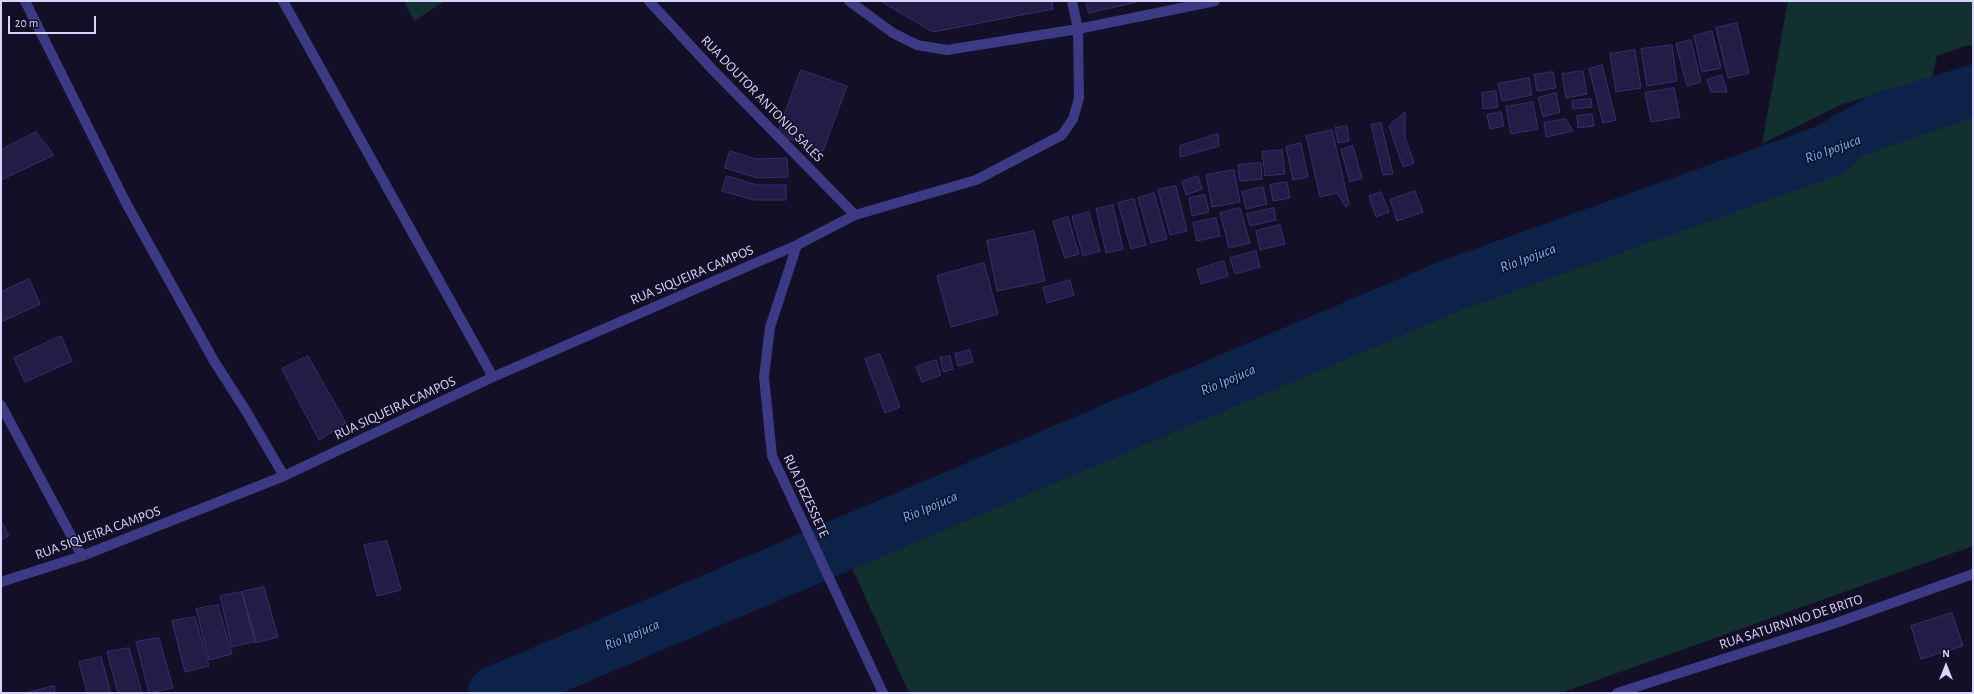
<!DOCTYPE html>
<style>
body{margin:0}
#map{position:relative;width:1974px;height:694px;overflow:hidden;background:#130f26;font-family:"Alegreya Sans",sans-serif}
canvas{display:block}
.frame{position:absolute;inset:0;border:2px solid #d9d4ff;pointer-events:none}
.north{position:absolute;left:1926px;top:646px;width:40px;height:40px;-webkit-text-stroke:3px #130f26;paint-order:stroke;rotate:0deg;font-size:11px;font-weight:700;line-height:16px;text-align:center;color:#d9d4ff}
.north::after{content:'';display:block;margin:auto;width:14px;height:18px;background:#d9d4ff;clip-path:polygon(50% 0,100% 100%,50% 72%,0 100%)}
.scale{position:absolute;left:8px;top:16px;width:88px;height:18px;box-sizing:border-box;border:2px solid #d9d4ff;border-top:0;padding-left:5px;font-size:12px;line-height:14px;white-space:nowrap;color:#d9d4ff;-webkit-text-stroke:3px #130f26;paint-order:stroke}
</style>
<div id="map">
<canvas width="1974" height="694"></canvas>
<div class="frame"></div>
<div class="north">N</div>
<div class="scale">20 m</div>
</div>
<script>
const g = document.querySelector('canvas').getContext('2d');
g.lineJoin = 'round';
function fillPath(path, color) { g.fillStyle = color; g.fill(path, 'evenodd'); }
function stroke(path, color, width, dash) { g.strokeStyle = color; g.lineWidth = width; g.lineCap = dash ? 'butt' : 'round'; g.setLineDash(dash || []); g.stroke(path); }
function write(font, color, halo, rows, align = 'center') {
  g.font = font + ' "Alegreya Sans",sans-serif'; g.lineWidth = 3; g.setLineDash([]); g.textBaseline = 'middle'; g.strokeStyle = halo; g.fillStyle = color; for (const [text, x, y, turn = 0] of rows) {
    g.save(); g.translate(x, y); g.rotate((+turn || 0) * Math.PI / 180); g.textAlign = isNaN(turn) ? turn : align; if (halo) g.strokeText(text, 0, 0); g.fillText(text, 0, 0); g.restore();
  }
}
const green = new Path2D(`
 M 404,1 L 445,1 L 414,21 Z
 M 1788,1 L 1973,1 L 1973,46 L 1968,45 L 1937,56 L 1932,77 L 1840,105 L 1762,144 Z
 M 1973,107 L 1973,546 L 1561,693 L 909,693 L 852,568 L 856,539 L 1181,400 L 1798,179 Z`);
const water = new Path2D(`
 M 1973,64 L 1973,117 L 1760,192 L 1767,155 L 1870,95 Z`);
const river = new Path2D(`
 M 494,693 L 1450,286 L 1832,149`);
const building = new Path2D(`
 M 881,1 L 1052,1 L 1053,9 L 933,32 Z
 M 1086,1 L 1141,1 L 1089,13 Z
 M 1737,23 L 1749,73 L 1728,78 L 1716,28 Z
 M 1712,31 L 1721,68 L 1702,72 L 1694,36 Z
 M 1691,40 L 1701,82 L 1687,86 L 1676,44 Z
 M 1672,45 L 1677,81 L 1647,86 L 1641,49 Z
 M 1635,50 L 1641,88 L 1616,92 L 1610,54 Z
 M 1602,65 L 1616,120 L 1603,123 L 1589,69 Z
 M 801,70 L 847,86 L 823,151 L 777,135 Z
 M 1583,71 L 1587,94 L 1566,98 L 1562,74 Z
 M 1553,72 L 1556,88 L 1537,91 L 1534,75 Z
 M 1722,75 L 1727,92 L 1711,92 L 1707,80 Z
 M 1529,78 L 1532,95 L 1502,101 L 1498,84 Z
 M 1674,88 L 1680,117 L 1651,122 L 1645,93 Z
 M 1496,91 L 1498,107 L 1483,109 L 1482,93 Z
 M 1556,93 L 1560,112 L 1543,117 L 1538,98 Z
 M 1591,99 L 1592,107 L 1573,109 L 1572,101 Z
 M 1533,102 L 1538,129 L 1511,134 L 1506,107 Z
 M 1405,112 L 1405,137 L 1414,163 L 1403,167 L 1389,126 Z
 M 1501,112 L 1504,126 L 1490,129 L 1487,115 Z
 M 1592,114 L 1594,126 L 1578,128 L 1577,116 Z
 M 1566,119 L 1573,131 L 1546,137 L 1544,123 Z
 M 1381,123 L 1393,174 L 1383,175 L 1371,125 Z
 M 1347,126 L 1349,141 L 1338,143 L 1335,128 Z
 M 1332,130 L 1349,204 L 1346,207 L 1337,193 L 1320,197 L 1306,136 Z
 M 36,132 L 54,155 L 1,180 L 1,150 Z
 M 1218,134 L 1219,146 L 1180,157 L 1180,146 Z
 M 1301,143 L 1308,177 L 1293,180 L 1286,147 Z
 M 1353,146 L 1362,178 L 1350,182 L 1341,150 Z
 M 1282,150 L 1285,174 L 1265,176 L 1262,152 Z
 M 730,151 L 756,159 L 787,158 L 788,177 L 758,178 L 725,168 Z
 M 1261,163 L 1262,179 L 1240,181 L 1238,165 Z
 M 1234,170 L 1240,202 L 1212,207 L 1206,175 Z
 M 727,176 L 757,185 L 786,185 L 786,200 L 754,200 L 722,191 Z
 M 1198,176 L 1202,189 L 1186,195 L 1182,182 Z
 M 1287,182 L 1290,198 L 1273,201 L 1270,185 Z
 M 1176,186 L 1187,231 L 1170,235 L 1158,190 Z
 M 1263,187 L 1267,204 L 1246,209 L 1242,192 Z
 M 1415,191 L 1423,212 L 1397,221 L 1390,200 Z
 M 1381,192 L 1389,212 L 1376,217 L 1369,196 Z
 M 1154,193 L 1167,239 L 1151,243 L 1138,198 Z
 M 1205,195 L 1209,212 L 1192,216 L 1189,198 Z
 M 1134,199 L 1146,245 L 1131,249 L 1118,203 Z
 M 1113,205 L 1123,249 L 1106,253 L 1096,209 Z
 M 1240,208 L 1250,243 L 1229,248 L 1220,213 Z
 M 1274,208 L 1276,220 L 1250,226 L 1247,214 Z
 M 1089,212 L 1100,251 L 1083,256 L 1072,217 Z
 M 1068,217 L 1079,254 L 1065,258 L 1053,222 Z
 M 1216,218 L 1220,236 L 1197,241 L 1193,223 Z
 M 1280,225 L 1285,244 L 1260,250 L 1256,231 Z
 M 1034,231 L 1045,281 L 997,291 L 987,241 Z
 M 1256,251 L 1260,267 L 1235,274 L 1230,258 Z
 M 1224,261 L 1228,276 L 1201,284 L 1197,270 Z
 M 984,263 L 998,314 L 951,327 L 937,276 Z
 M 29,279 L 40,304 L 1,322 L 1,292 Z
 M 1070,280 L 1074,295 L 1047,303 L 1043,288 Z
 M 61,336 L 72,361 L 25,382 L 14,358 Z
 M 970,350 L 973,362 L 958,366 L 955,354 Z
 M 880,354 L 900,407 L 885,413 L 865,359 Z
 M 308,356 L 346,423 L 319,440 L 282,369 Z
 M 950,356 L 953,369 L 943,372 L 940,358 Z
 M 936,360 L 941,375 L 922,382 L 916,367 Z
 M 1,521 L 9,536 L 1,540 Z
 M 387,541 L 401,590 L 377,596 L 364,545 Z
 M 264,587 L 278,637 L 255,643 L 242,592 Z
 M 242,592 L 256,641 L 232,647 L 220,596 Z
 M 218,605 L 232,654 L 209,660 L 196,609 Z
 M 1952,613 L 1963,646 L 1921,659 L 1911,626 Z
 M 195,617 L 209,666 L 185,672 L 172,621 Z
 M 159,638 L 173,688 L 149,693 L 136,642 Z
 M 129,648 L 142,693 L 118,693 L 107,652 Z
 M 101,657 L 111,693 L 87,693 L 79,662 Z
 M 54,686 L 55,693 L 26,693 Z`);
const minor = new Path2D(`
 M 25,1 L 126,203 L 214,361 L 246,411 L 284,476
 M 283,1 L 493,377
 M 649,1 L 712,69 L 855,215
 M 849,1 L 893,33 L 917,45 L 947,50 L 1078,29 L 1215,1
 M 1,405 L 82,556
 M 1,582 L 82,556 L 284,476 L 493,377 L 797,245
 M 883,693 L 772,456 L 764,377 L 770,327 L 797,245 L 855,215 L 976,180 L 1062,135 L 1073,119 L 1079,98 L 1078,29 L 1072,1
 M 1617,693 L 1836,623 L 1973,574`);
const streetNames = [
 ["RUA DOUTOR ANTONIO SALES",762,99,46],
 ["RUA SIQUEIRA CAMPOS",692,275,-23],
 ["RUA SIQUEIRA CAMPOS",395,408,-25],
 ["RUA DEZESSETE",806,496,65],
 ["RUA SIQUEIRA CAMPOS",98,533,-20],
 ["RUA SATURNINO DE BRITO",1791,622,-18]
];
const waterNames = [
 ["Rio Ipojuca",1833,149,-20],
 ["Rio Ipojuca",1528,258,-20],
 ["Rio Ipojuca",1228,380,-23],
 ["Rio Ipojuca",930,507,-23],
 ["Rio Ipojuca",632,635,-23]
];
fillPath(green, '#12302f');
fillPath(water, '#0c2248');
stroke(river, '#0c2248', 53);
fillPath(building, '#241b47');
stroke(building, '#3b2d73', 1);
stroke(minor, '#3d3a85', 10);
write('14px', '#d9d4ff', '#130f26', streetNames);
write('italic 15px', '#62b6ff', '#130f26', waterNames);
</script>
